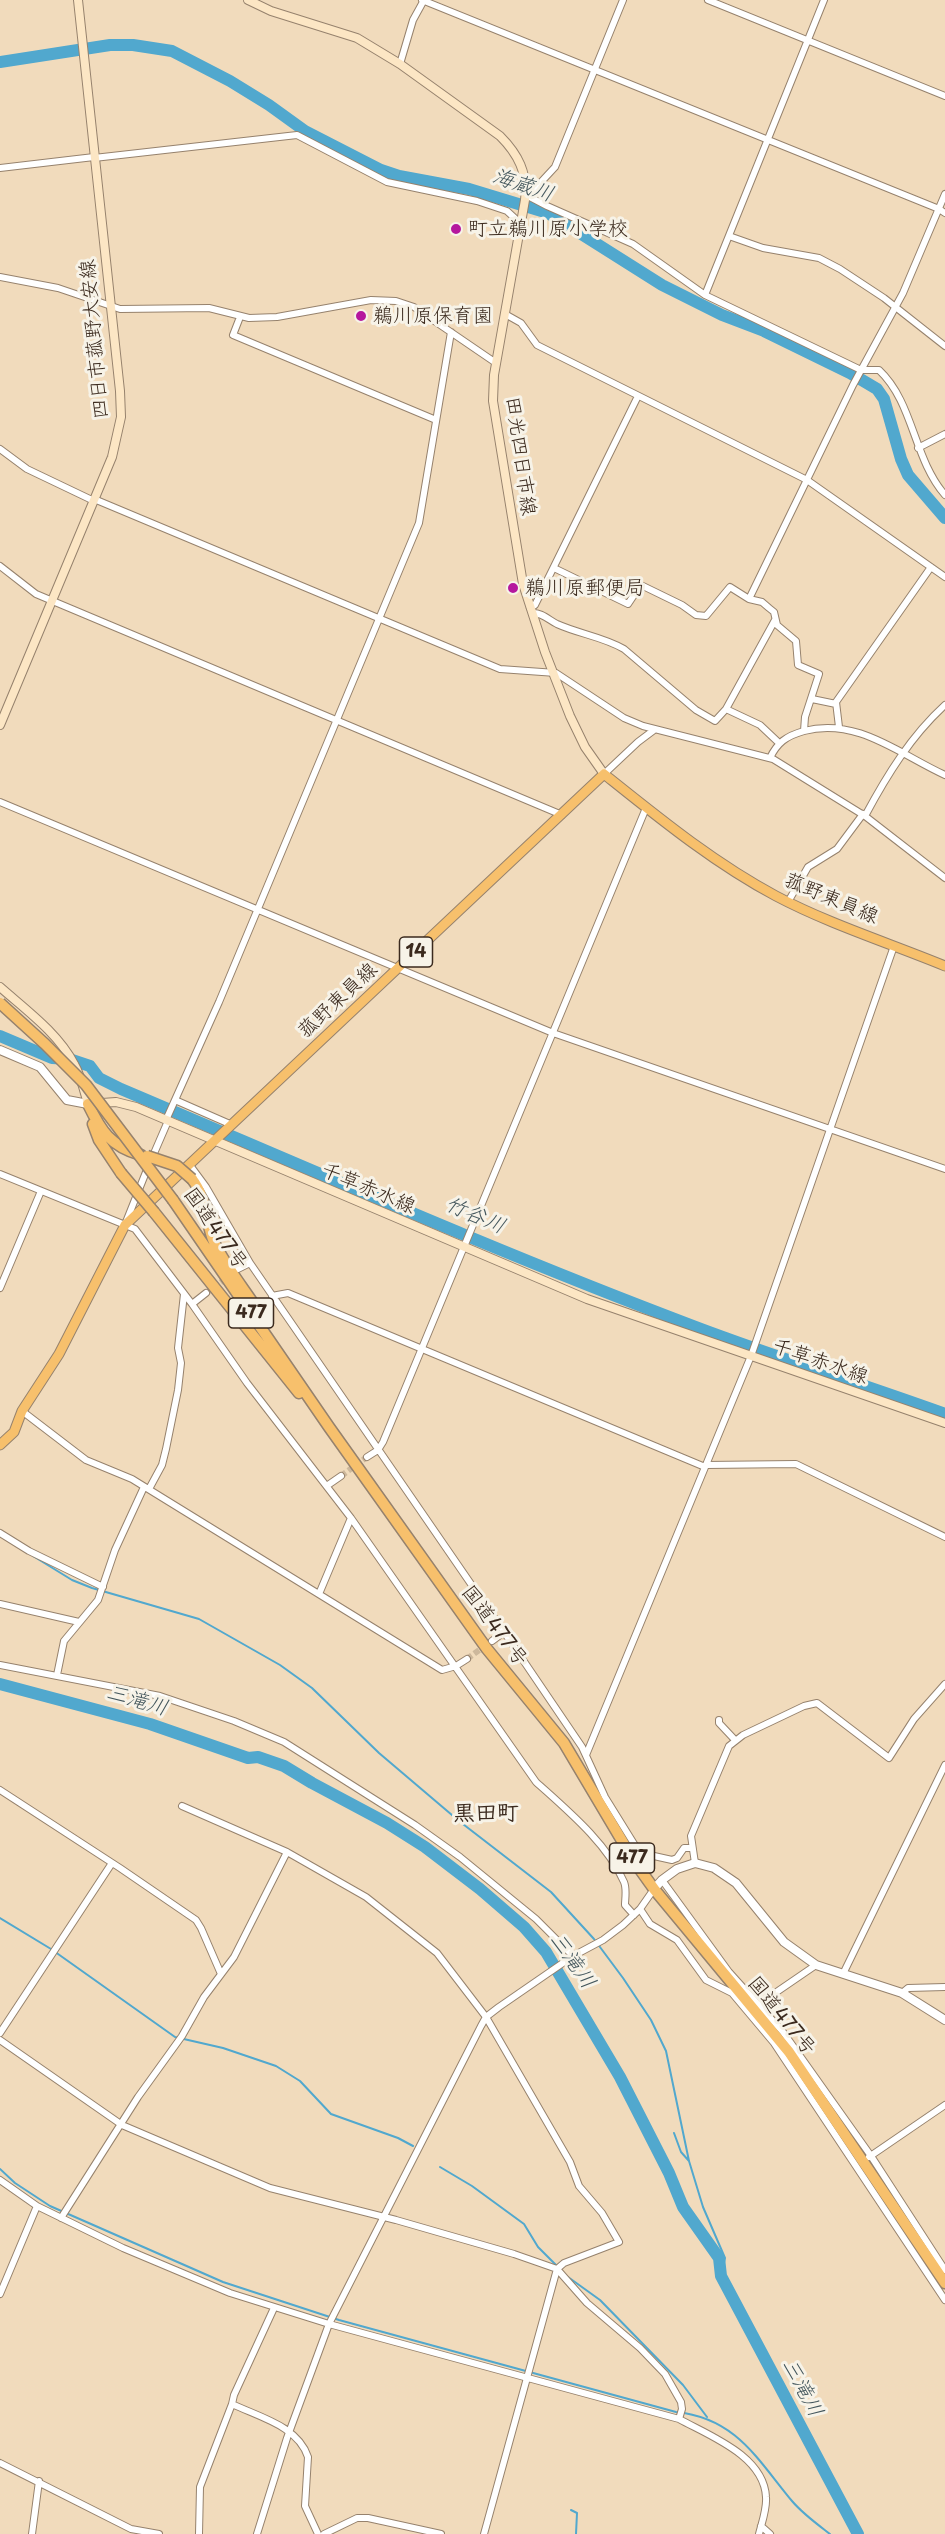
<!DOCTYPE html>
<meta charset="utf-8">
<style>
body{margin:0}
canvas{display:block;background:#f1dbbc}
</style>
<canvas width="945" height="2534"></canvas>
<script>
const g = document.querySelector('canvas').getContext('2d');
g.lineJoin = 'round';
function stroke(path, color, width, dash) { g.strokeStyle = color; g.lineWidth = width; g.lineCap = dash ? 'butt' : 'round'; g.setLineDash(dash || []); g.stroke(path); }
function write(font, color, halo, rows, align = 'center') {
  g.font = font + ' "Playpen Sans","Klee One",sans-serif'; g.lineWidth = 6; g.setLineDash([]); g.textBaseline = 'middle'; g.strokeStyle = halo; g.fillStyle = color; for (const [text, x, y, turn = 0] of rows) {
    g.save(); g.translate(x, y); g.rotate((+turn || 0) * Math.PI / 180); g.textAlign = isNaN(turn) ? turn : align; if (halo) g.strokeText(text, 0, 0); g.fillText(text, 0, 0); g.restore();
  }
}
const stream = new Path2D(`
 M 33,1556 L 72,1580 L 92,1588 L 199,1619 L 280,1665 L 312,1688 L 379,1753 L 459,1821 L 551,1892 L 594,1939 L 623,1978 L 651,2020 L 666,2051 L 689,2161 L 703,2207 L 725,2258 L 721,2276
 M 0,1918 L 51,1949 L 175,2037 L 223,2048 L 276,2066 L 300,2081 L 331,2114 L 398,2138 L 413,2146
 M 674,2133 L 681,2152 L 689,2161
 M 440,2167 L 472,2186 L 524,2224 L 538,2247 L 558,2267
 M 0,2169 L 15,2183 L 50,2206 L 223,2282 L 339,2320 L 676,2412 C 736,2418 757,2459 792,2501 C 803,2514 817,2524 830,2534
 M 568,2277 L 600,2300 L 683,2385 L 707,2417
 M 571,2510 L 577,2513 L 576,2534`);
const river = new Path2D(`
 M 0,62 L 110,45 L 133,45 L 172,51 L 230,81 L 269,105 L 305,131 L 381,170 L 399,176 L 469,189 L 548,213 L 662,285 L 722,315 L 764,331 L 850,373 L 877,389 L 884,399 L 901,459 L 908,475 L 945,518
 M 0,1036 L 52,1058 L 69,1059 L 90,1066 L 99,1078 L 121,1089 C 312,1170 502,1254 696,1327 C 778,1358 862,1384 945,1414
 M 0,1684 L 150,1724 L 248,1758 L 258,1757 L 284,1766 L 312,1783 L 387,1823 L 425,1847 L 480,1889 L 524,1927 L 546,1952 L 620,2077 L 669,2173 L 683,2207 L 719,2258 L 721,2276 L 858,2534`);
const minorTunnel = new Path2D(`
 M 206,1293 L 228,1277
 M 341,1476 L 367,1457
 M 467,1659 L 486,1645`);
const minor = new Path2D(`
 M 422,0 L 939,209 L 945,213
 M 708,0 L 945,96
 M 400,64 L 413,20 L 424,0
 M 94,158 L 297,135 L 387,182 L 477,201 L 507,211 L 521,224
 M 0,168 L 94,157
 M 526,195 L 547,206 L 633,244 L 705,295 L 861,370 L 879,370 C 914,403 913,458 945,495
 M 529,195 L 555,167 L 623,0
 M 729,236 L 763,248 L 819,258 L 840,269 L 884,298 L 945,346
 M 0,277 L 58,288 L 120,309 L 209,308 L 249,318 L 277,317 L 371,300 L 396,301 L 414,307 L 496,363
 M 705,295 L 824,0
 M 505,314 L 521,323 L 537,345 L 807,480 L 945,577
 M 240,317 L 233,335 L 436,420
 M 918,448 L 945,434
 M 0,449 L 27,469 L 94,501
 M 94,499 L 500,669 L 556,673 L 624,718 L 643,726 L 773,759 L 865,816 L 945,878
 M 0,566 L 36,594 L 562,815
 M 554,568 L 628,604 L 640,586 L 643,586 L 682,605 L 696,615 L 706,616 L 730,587 L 749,599 L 762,602 L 769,608 L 774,612 L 777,625 L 796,641 L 798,665 L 819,674 L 805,717 L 804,731
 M 749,599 L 853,385 L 903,293 L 945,194
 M 530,608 L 535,605 L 638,396
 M 532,613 C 541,612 549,620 557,624 C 579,634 604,637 624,649 L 696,710 L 715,721 L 726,709 L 760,725 L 778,742
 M 812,699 L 836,704
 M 726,709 L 775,620
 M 839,727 L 836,702 L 931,567
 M 770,758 C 777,743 786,736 804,731 C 857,717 899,754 945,775
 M 604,774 L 638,742 L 654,730
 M 0,802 L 553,1033 L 945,1169
 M 865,816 C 887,775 911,736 945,705
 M 788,902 L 808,867 L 837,849 L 863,814
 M 175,1100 L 232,1125
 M 166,1120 L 219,1002 L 419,523 L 451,332
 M 152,1158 L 168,1121
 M 189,1164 L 206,1187 L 250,1263
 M 0,1174 L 135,1229 L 192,1304 L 206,1293
 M 126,1222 L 148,1167
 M 238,1269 L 250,1263 L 504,1632
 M 0,1288 L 41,1191
 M 272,1296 L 288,1293 L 705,1467
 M 192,1304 L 247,1383 L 351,1518 L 319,1594
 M 22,1411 L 86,1460 L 132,1479 L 442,1670 L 456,1666 L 467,1659
 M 367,1457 L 378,1450 L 383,1442 L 646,808
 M 706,1465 L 796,1464 L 945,1537
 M 328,1485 L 341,1476
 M 149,1489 L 162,1465 L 166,1449 L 178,1390 L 181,1363 L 178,1348 L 184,1294
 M 351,1518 L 536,1782 C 567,1810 607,1843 624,1882 C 627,1889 625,1899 625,1905 L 634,1915
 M 0,1533 L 29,1551 L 103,1587
 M 0,1604 L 79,1622
 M 492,1641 L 504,1632 L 582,1747 L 605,1797 L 636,1847 L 645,1854 L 672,1860 L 677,1858 L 684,1848 L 692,1848
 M 0,1665 L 160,1696 L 234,1721 L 284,1742 L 415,1825 L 460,1857 L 536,1919 L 573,1956
 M 57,1675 L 64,1641 L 98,1600 L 115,1550 L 144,1487
 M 719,1720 L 719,1723 L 735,1740
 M 586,1755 L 751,1356 L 894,946
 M 0,1790 L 120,1868 L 196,1920 L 201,1928 L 221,1974
 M 182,1806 L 287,1852 L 366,1897 L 437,1953 L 486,2017 L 570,2162 L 579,2186 L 602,2213 L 619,2242 L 564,2263 L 557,2269 L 484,2534
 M 695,1863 L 691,1836 L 729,1746 L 743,1735 L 804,1706 L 817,1703 L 889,1758 L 914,1719 L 945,1684
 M 662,1880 L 729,1972 L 783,2032 L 871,2156 L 945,2270
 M 640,1909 L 650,1924 L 677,1940 L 706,1980 L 732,1993 L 774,2043 L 945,2300
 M 843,1974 L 945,1765
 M 902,1993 L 908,1988 L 945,1987
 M 759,2004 L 816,1965
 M 0,2033 L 112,1863
 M 0,2040 L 122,2125 L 270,2188 L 396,2220 L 514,2254 L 557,2269 L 587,2303 L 640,2348 L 665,2374 L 681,2402 L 682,2409 L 679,2419
 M 869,2157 L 945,2105
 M 0,2180 L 37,2206 L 123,2248 L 230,2293 L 329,2324 L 679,2419 C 710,2436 764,2456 766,2497 C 767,2509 762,2522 759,2534
 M 61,2218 L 138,2097 L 182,2036 L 204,1997 L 234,1957 L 287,1852
 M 0,2294 L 37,2206
 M 274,2308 L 234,2395 L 232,2404 C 259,2417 298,2426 308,2457 L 305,2506 L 318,2534
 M 0,2463 L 131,2529 L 159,2534
 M 761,2526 L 770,2534
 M 32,2534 L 39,2481
 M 199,2534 L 200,2487 L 232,2404
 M 257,2534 L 287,2438 L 329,2324 L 481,2026 L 486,2017 L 499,2007 L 573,1956 L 603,1940 L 623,1925 L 640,1909 L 654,1889
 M 324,2534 L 357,2518 L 368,2518 L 441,2534`);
const tertiary = new Path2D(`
 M 0,1050 L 40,1067 L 67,1100 L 88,1104
 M 654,1889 L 662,1880 L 677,1869 L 695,1863 L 714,1868 L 736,1883 L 784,1942 L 816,1965 L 902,1993 L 945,2020`);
const secondary = new Path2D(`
 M 248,0 L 271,11 L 357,38 L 400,64 L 500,136 C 518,154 528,173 525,200 L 494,375 L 493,401 L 523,584 L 545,652 L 570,716 L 585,747 L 604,774
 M 0,725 L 112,457 L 121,417 L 120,391 L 78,0
 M 0,987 C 26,1010 58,1033 74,1064 C 81,1076 84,1090 88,1104 L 116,1102 L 136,1107 L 587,1299 L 945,1423`);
const primary = new Path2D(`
 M 0,1445 L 14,1432 L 22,1411 L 59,1354 L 125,1225 L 604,774 C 659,818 714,863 776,896 C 829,924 889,943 945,966`);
const trunk = new Path2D(`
 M 88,1104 C 101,1131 110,1146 141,1155
 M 93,1124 L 99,1140 L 121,1173
 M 192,1179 C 207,1198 205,1221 214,1242 C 225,1265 241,1285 255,1306
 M 173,1200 L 329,1427 L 487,1649 L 564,1743 L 634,1861 L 654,1889 L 789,2052 L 945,2283
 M 154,1212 L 299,1393`);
const trunkBridge = new Path2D(`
 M 0,1003 L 45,1044 L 86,1085 L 173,1200
 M 147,1156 L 177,1166 L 192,1179
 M 121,1173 L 154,1212`);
const markers = [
 [456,229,6,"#b5179e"],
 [361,316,6,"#b5179e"],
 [513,588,6,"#b5179e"]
];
const shields = [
 [416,952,33],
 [251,1313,45],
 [632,1858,45]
];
const shieldNames = [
 ["14",416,952],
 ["477",251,1313],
 ["477",632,1858]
];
const poiNames = [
 ["町立鵜川原小学校",468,229],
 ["鵜川原保育園",373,316],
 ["鵜川原郵便局",525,588]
];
const streetNames = [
 ["四日市菰野大安線",95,339,-95],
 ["田光四日市線",520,456,82],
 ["菰野東員線",831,899,23],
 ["菰野東員線",338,1001,-43],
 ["千草赤水線",368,1189,23],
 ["国道477号",215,1229,55],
 ["千草赤水線",820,1362,19],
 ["国道477号",494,1626,53],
 ["国道477号",781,2016,51]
];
const waterNames = [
 ["海蔵川",523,186,19],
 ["竹谷川",475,1216,23],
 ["三滝川",137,1701,16],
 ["三滝川",572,1961,55],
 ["三滝川",802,2388,62]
];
const quarterNames = [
 ["黒田町",486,1814]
];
stroke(stream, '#51a8ce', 2);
stroke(river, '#51a8ce', 12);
stroke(minorTunnel, '#cdb89c', 6, [6, 3]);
stroke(minor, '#96826d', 8);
stroke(tertiary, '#96826d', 10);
stroke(secondary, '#96826d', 10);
stroke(primary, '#96826d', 11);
stroke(trunk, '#96826d', 13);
stroke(minor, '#fff', 6);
stroke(tertiary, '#fff', 8);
stroke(secondary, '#fce6c4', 8);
stroke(primary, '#f7c06c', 9);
stroke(trunk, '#f7c06c', 10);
stroke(trunkBridge, '#96826d', 13, []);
stroke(trunkBridge, '#f7c06c', 10);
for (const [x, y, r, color] of markers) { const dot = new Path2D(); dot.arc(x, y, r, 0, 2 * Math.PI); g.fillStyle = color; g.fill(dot); stroke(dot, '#f7f3e8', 2); }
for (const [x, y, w] of shields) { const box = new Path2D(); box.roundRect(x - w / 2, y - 15, w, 30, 4.5); g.fillStyle = '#f7f3e8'; g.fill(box); stroke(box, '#3b2a1e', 1.5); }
write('bold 18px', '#3b2a1e', null, shieldNames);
write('20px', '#3b2a1e', '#f7f3e8', poiNames, 'left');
write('20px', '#3b2a1e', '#f7f3e8', streetNames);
write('italic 21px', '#43565c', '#f7f3e8', waterNames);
write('bold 22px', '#3b2a1e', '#f7f3e8', quarterNames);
</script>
